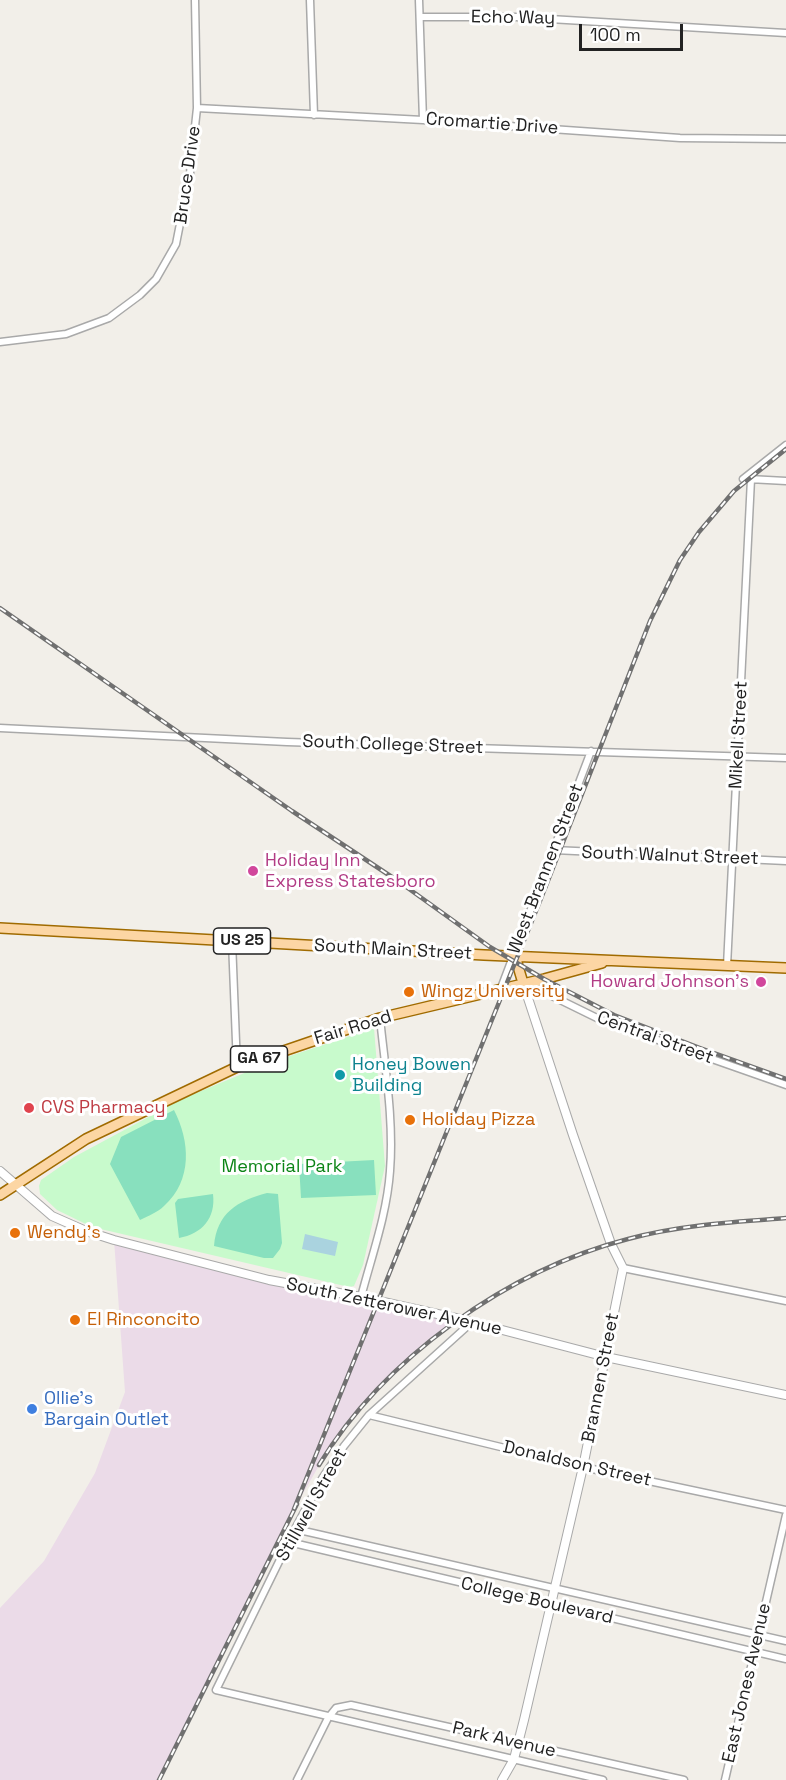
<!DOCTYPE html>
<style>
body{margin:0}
#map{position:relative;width:786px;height:1780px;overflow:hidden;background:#f2efe9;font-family:"Space Grotesk",sans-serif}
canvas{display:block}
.scale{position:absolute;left:579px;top:24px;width:104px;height:27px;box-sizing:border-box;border:3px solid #222;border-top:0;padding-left:8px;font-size:18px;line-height:21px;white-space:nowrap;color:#222;-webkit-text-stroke:4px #fff;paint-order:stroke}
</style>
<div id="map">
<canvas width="786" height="1780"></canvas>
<div class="scale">100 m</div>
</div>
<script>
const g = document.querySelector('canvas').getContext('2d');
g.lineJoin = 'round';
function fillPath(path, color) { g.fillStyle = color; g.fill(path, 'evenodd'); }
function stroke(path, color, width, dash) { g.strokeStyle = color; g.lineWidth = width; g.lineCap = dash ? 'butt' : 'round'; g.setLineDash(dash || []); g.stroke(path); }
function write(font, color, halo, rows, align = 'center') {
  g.font = font + ' "Space Grotesk",sans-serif'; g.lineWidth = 6; g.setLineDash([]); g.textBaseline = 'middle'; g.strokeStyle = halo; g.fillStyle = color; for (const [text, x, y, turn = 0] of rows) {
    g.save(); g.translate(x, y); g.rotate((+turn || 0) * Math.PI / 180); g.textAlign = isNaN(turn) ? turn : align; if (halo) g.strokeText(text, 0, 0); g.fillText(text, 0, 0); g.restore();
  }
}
const industrial = new Path2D(`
 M 114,1240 L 269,1280 L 460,1319 L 421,1348 L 397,1370 L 373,1394 L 328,1450 L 294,1509 L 159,1780 L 0,1780 L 0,1608 L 44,1561 L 95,1473 L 125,1392 Z`);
const park = new Path2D(`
 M 374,1028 L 385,1166 L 363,1265 L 354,1286 L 349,1287 L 92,1227 L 57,1210 L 40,1194 L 39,1186 L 41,1180 L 74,1157 L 182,1099 L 266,1064 Z`);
const pitch = new Path2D(`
 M 174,1110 C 190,1141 193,1180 164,1206 C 158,1212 148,1216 140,1220 L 110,1164 L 121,1137 Z
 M 374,1160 L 376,1195 L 301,1198 L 299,1164 Z
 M 267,1193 L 278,1194 L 282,1243 L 280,1249 L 273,1258 L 264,1258 L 214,1246 C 217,1213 237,1201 267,1193 Z
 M 213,1194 C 216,1218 202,1234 179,1238 L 175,1203 L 178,1199 Z`);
const water = new Path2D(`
 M 305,1234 L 338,1242 L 335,1256 L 302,1249 Z`);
const minor = new Path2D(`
 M 310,0 L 314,115
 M 419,0 L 423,120
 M 420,17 L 516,17 L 786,33
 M 197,108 L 423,120 L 680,138 L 786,139
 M 0,342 L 66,334 L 109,318 L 140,295 L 156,279 L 176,244 L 190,173 L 197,108 L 195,0
 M 743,479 L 786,445
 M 749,479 L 786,481
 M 0,728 L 287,742 L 786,758
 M 554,850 L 786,861
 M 232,941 L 237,1067
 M 727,966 L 751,479
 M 501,988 L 591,751
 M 526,994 L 534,991 L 548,994 L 601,1020 L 786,1085
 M 623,1268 L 786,1301
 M 361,1297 C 372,1255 387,1214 390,1171 C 394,1120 385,1068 380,1018
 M 472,1322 L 369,1415 L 344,1446 L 323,1477 L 295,1529 L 216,1690 L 603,1780
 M 369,1415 L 583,1467 L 786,1510
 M 295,1529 L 786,1641
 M 289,1542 L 786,1659
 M 297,1780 L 328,1718 L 336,1708 L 351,1705 L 684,1780
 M 725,1780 L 786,1515`);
const tertiary = new Path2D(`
 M 0,1171 L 52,1216 L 86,1231 L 114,1240 L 269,1280 L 361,1297 L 460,1319 L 606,1357 L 786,1395
 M 502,1780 L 514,1759 L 524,1720 L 583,1467 L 623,1268 L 611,1244 L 573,1135 L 523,983`);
const primary = new Path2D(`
 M 0,928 L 484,955 L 786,968
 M 517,956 L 517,963 L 523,983
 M 0,1195 L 86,1139 L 237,1067 L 380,1018 L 544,979 L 602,963`);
const rail = new Path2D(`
 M 0,608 L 292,811 L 398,881 L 490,947 L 544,979 L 614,1015 L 700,1048 L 786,1079
 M 319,1465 C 384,1358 508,1270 628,1239 C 680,1225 733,1222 786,1218
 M 294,1509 L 540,901 L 650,621 L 680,560 L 699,532 L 734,491 L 786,449
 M 159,1780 L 297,1504`);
const markers = [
 [253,871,6,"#d1479c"],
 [761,982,6,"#d1479c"],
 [409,992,6,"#e8710a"],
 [340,1075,6,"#0f9aa8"],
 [29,1108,6,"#e0444e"],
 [410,1120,6,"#e8710a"],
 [15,1233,6,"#e8710a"],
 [75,1320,6,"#e8710a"],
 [32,1409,6,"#3f7fe0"]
];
const shields = [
 [242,941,57],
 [259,1059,57]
];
const shieldNames = [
 ["US 25",242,941],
 ["GA 67",259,1059]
];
const streetNames = [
 ["Echo Way",513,18,1],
 ["Cromartie Drive",492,124,4],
 ["Bruce Drive",188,175,-82],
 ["Mikell Street",739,735,-87],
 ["South College Street",393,745,2],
 ["South Walnut Street",670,856,2],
 ["West Brannen Street",546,869,-69],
 ["South Main Street",393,950,3],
 ["Fair Road",353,1028,-17],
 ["Central Street",655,1038,20],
 ["South Zetterower Avenue",394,1307,12],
 ["Brannen Street",601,1378,-79],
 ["Donaldson Street",577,1464,13],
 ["Stillwell Street",312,1505,-61],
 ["College Boulevard",537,1601,13],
 ["East Jones Avenue",747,1683,-77],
 ["Park Avenue",504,1740,13]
];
const hotelNames = [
 ["Holiday Inn",265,861],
 ["Express Statesboro",265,882],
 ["Howard Johnson's",749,982,"right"]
];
const foodNames = [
 ["Wingz University",421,992],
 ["Holiday Pizza",422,1120],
 ["Wendy's",27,1233],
 ["El Rinconcito",87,1320]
];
const cultureNames = [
 ["Honey Bowen",352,1065],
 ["Building",352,1086]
];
const healthNames = [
 ["CVS Pharmacy",41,1108]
];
const parkNames = [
 ["Memorial Park",282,1167]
];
const shopNames = [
 ["Ollie's",44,1399],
 ["Bargain Outlet",44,1420]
];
fillPath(industrial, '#ebdbe8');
fillPath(park, '#c8facc');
fillPath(pitch, '#88e0be');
fillPath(water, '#aad3df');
stroke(minor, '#a9a9a9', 9);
stroke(tertiary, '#a9a9a9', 10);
stroke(primary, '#a06b00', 12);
stroke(minor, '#fff', 6);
stroke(tertiary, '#fff', 8);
stroke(primary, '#fcd6a4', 9);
stroke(rail, '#707070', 4.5);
stroke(rail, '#fff', 2, [7]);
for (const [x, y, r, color] of markers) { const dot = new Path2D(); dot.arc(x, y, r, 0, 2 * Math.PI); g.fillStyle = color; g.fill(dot); stroke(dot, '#fff', 2); }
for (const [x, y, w] of shields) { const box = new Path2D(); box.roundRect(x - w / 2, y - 13, w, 26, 4.5); g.fillStyle = '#fff'; g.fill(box); stroke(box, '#222', 1.5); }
write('bold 16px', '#222', null, shieldNames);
write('18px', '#222', '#fff', streetNames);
write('18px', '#b23c85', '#fff', hotelNames, 'left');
write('18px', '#c56008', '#fff', foodNames, 'left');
write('18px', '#0d838f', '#fff', cultureNames, 'left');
write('18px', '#be3a42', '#fff', healthNames, 'left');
write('18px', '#0c8416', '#fff', parkNames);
write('18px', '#366cbe', '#fff', shopNames, 'left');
</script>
